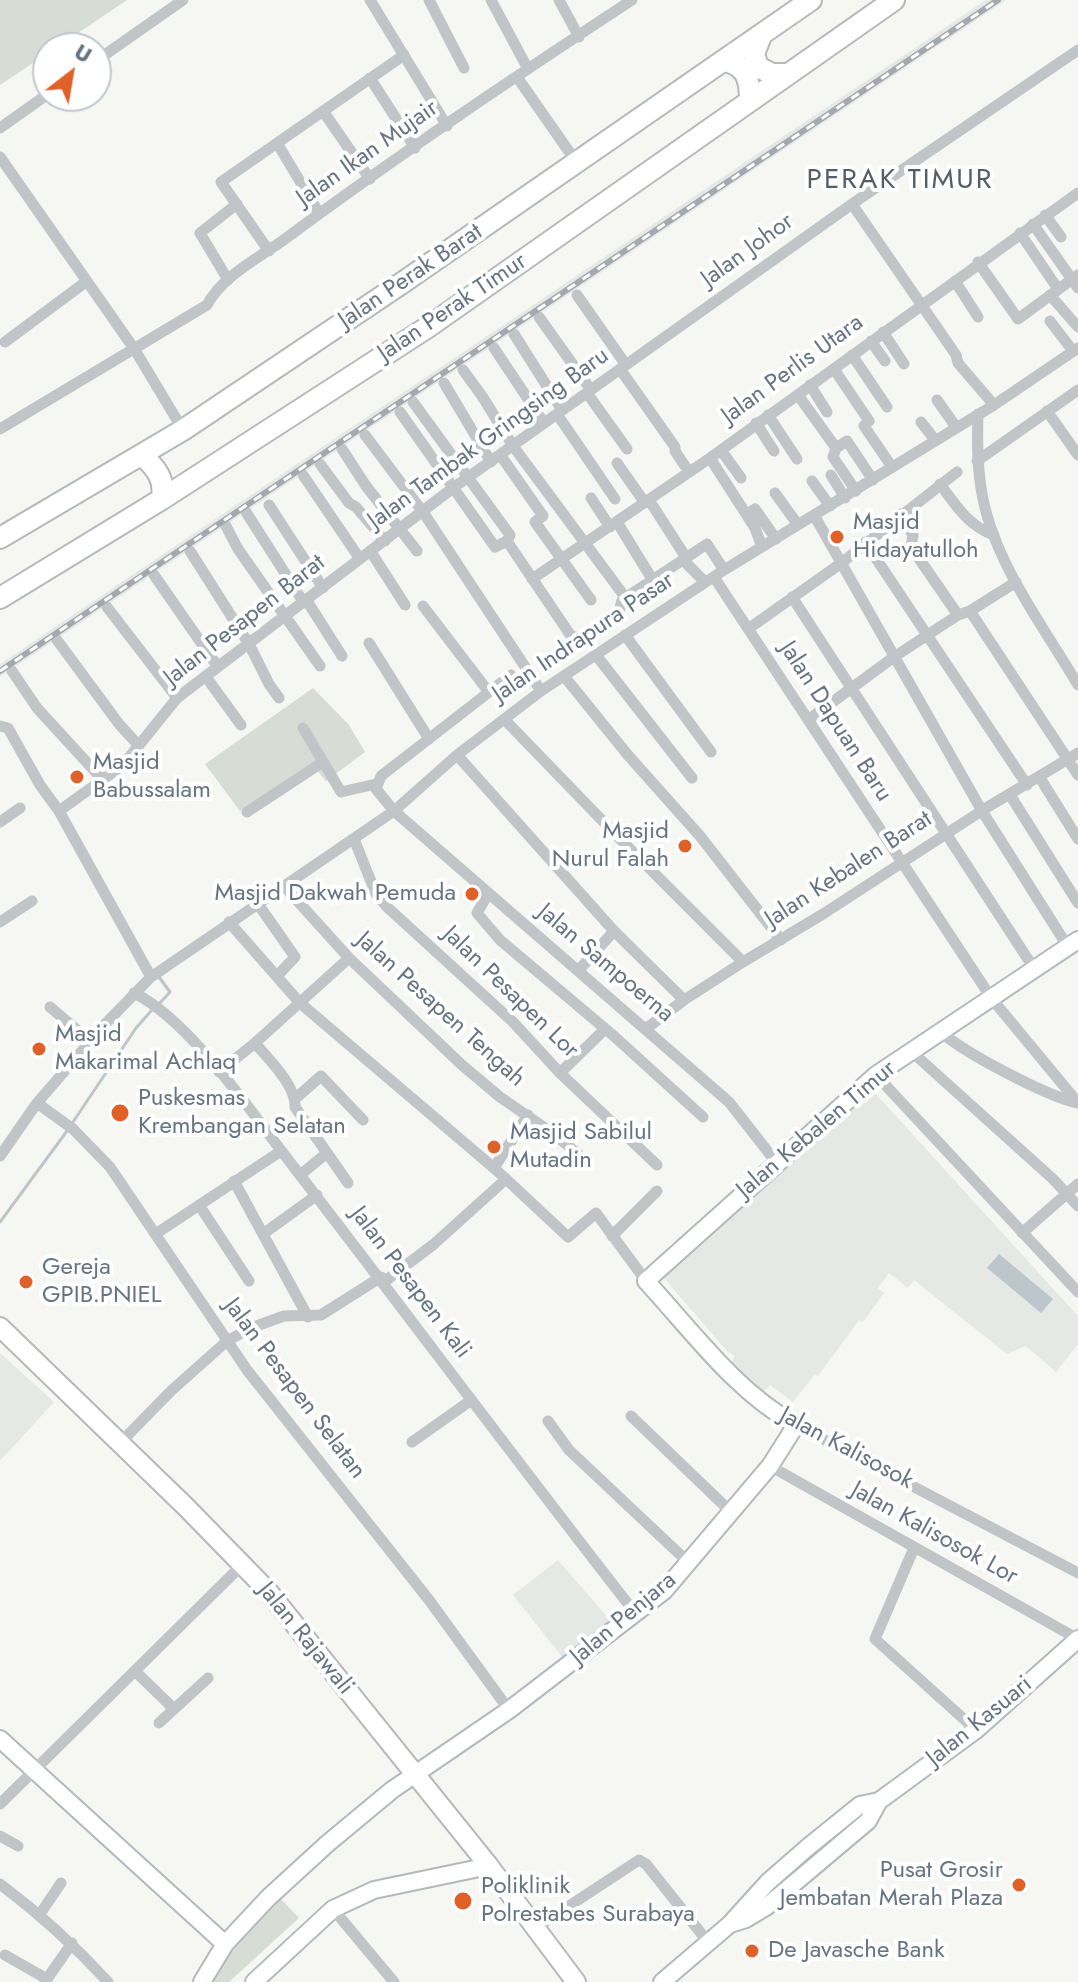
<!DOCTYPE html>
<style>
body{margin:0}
#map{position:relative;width:1078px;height:1982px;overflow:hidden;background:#f6f6f3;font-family:Jost,sans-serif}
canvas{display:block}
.north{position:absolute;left:32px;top:32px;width:80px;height:80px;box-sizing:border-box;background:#fff;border:2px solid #c1c7cd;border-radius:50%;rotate:31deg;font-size:22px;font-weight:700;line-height:32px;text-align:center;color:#657483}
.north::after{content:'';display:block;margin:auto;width:28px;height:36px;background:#e06128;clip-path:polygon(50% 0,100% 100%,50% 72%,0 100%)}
</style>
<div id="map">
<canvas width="1078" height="1982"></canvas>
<div class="north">U</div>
</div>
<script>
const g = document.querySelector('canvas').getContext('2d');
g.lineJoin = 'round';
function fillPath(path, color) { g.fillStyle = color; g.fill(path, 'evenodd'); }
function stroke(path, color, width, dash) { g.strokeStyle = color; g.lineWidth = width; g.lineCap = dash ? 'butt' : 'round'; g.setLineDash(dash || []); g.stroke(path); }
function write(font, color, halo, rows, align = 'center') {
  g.font = font + ' Jost,sans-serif'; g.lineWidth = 8; g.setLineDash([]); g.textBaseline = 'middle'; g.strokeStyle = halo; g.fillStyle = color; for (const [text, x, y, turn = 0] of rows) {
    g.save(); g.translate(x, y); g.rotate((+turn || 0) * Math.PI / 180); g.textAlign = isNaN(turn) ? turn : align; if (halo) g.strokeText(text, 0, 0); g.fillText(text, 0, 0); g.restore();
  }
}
const built = new Path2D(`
 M 986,0 L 1006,0 L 0,677 L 0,664 Z
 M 870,1091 L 875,1093 L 1078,1316 L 1078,1344 L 1056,1372 L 1026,1346 L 1007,1354 L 914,1280 L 908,1288 L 889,1273 L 878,1288 L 884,1293 L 863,1322 L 859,1320 L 818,1376 L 815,1374 L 793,1402 L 770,1385 L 764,1392 L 731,1363 L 735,1356 L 728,1352 L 663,1277 Z
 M 0,1353 L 54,1402 L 0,1461 Z
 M 558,1560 L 614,1625 L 567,1663 L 513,1595 Z`);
const green = new Path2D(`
 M 0,0 L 127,0 L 56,48 L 48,48 L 48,53 L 0,85 Z
 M 313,688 L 349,725 L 365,752 L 326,781 L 314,767 L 240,811 L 205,764 Z
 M 279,1897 L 299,1918 L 229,1982 L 211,1982 L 222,1963 Z`);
const water = new Path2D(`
 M 999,1254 L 1053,1299 L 1041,1313 L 987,1268 Z`);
const stream = new Path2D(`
 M 158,1005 L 170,992 L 159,977
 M 71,1125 L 136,1028 L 152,1010
 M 0,1222 L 67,1131`);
const street = new Path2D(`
 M 370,0 L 447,126
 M 429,0 L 464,68
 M 491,0 L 528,69
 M 559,0 L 579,37
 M 96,61 L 183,0
 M 517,77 L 577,163
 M 370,78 L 415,148
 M 323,111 L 370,179
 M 0,128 L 48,94
 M 277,143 L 319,213
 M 0,157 L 135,350 L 183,430
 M 852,204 L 956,355 L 958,363 L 994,405
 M 1045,215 L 1061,237
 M 1033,224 L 1078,288
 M 1020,233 L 1058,289
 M 269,251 L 221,182 L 404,55
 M 978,262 L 1018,319 L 1078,275
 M 228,280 L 200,233 L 237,204
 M 955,281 L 978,317
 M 577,295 L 626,365
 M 1050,295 L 1078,327
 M 539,317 L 591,390
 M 1050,321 L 1073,351
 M 883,332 L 904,364
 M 514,334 L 562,410
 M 871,341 L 885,361
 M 5,342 L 87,281
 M 494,348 L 544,423
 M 852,355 L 887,407
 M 620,369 L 675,447 L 675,451 L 689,472
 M 834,369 L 869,421 L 864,426 L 892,467
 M 463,370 L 482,396 L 513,446 L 625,597
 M 444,383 L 491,462
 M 810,385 L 827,412
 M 587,393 L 627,449
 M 798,395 L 836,448 L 833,457 L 856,491
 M 937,400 L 956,427
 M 413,402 L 510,535 L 507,541 L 571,636 L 580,638 L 619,612 L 622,600 L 707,544 L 724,570
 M 1047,411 L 1078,455
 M 400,412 L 495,547 L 507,541
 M 557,414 L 615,499
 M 978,414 C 977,443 977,470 983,499 C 997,567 1044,627 1078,685
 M 768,415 L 797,459
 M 921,422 L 935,440
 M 756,423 L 774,451
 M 0,429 L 207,305 C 222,276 259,258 285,239 C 398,155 515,77 632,0
 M 365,435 L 423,512 L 541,691
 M 836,448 L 847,441 L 873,480
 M 342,449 L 366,486 L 417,551
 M 721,450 L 741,478
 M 501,456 L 543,516 L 535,522 L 591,600
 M 710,458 L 755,528 L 762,547
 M 977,461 L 1078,390
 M 617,463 L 645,503
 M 320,464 L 349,503 L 356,507 L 385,541
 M 303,475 L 360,559
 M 831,475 L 845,498
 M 812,481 L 830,506
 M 940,484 C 956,506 969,526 994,535
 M 775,493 L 798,525
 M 591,498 L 610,527
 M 649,500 L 687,559
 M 269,505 L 323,588
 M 246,512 L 304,603
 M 746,514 L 755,509 L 776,539
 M 900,514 L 913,535 L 911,547 L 958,615
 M 814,515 L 982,811 L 1068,947
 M 617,522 L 652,579
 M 226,526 L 238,549 L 320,666
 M 865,542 L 1027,785
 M 190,551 L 249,644 L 269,684 L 279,698
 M 371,552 L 405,605
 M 684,561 L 705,582
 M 154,575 L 218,667
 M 714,577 L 992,999 L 1078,1103
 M 532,579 L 710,458 L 1078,193
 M 792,597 L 1035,970
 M 307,601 L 342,656
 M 423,606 L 488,691
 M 107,607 L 177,698
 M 970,611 L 1078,775
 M 748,629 L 840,564 L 957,472
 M 625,635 L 711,752
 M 57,640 L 119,724 L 139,746
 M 369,643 L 429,739
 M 596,655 L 692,778
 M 12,671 L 37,708 L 103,780
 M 511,675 L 381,776 L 376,789 L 394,811 L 729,1102 L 776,1162
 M 564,676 L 627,754 L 700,836 L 781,940
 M 206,677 L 241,725
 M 504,719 L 623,842 L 743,962
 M 808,720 L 894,657 L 958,615 L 970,611 L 1016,582
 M 0,726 L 8,728 L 40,785 L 59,811 L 151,977
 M 303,728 L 341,792 L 376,784
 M 457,755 L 614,931 L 684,1000
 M 1040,778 L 1078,839
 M 1010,795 L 1078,903
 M 59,811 L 123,765 L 177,698 L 453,488 L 852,204 L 1078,50
 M 247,812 L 323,762
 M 0,822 L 20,808
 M 354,839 L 376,894 L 387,907 L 513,1022 L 560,1073 L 657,1165
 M 284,886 L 349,958 L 462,1065 L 500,1097 L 555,1135 L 578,1154
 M 488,894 L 477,913 L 500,940 L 615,1037 L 703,1117
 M 258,904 L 295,957 L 278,975
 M 0,922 L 32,901
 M 229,922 L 300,1003 L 494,1168
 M 578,971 L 614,931
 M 134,993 C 191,1021 253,1115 293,1166 C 408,1315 520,1466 636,1614
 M 50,1007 L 91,1042
 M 647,1028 L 684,1000 L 743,962 L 823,914 L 986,808 L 1078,753
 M 941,1032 C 966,1054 1045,1095 1077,1103
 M 255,1043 C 269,1060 296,1085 295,1107 L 348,1183
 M 912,1052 L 1053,1179 L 1078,1206
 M 219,1072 L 255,1043 L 349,958
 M 560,1073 L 605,1029
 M 876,1075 L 1078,1292
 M 296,1098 L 321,1076 L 363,1120
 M 37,1103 L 73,1129 L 110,1167 L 247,1370 L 429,1600 L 509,1710
 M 0,1156 L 37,1103 L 107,1022 L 151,977 L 394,811 L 457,755 L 541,691 L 724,570 L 994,405 L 1078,348
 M 300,1175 L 327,1153
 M 506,1179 L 568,1237 L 596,1213 L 646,1281
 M 234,1181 L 308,1317
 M 199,1205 L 249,1281
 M 157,1233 L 281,1151
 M 1022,1233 L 1078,1184
 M 263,1234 L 317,1195
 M 612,1236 L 657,1191
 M 384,1282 L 434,1244 L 506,1179 L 494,1168 L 528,1115
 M 631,1416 L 731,1512
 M 548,1421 L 569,1450 L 689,1563
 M 796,1425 L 1078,1573
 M 412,1442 L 470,1401
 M 119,1444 L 172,1390 L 227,1341 L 251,1328 L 284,1316 L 321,1315 L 381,1277
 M 770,1466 L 1078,1639
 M 914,1548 L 875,1639 L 976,1730
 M 135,1671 L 174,1709
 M 159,1723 L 208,1678
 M 0,1804 L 242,1565
 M 0,1836 L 18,1846
 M 0,1884 C 40,1914 75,1946 108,1982
 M 333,1909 L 394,1982
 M 40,1914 L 61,1883
 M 534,1929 L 639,1860 L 646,1864 L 708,1942
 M 5,1955 L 47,1979
 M 45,1982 L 72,1943`);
const secondary = new Path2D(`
 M 0,1739 L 225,1944
 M 730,1924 L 746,1919 L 766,1907 L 868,1821 L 879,1801
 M 202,1982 L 225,1944 L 268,1898 L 327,1844 L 392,1790 L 509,1710 L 664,1591 L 770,1466 L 796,1425 C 736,1392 692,1331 646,1281 L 876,1075 L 1078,940
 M 254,1982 L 333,1909 L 374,1890 L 489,1866
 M 662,1982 L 730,1924 L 768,1882 L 808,1847 L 860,1805 L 879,1801 L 976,1730 L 1078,1639`);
const primary = new Path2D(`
 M 0,1327 L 186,1507 L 267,1590 L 489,1866 L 576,1982`);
const highway = new Path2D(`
 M 761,36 L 754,54 L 758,67 L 772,74 L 788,74
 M 725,61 C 747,66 750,80 750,101
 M 142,455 C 157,469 165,479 162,499
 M 0,538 L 183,430 L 402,283 L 811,0
 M 0,598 L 162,499 L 428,327 L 894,0`);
const rail = new Path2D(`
 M 0,671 L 998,0`);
const markers = [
 [837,537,8,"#e06128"],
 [77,777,8,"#e06128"],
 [685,846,8,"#e06128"],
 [472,894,8,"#e06128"],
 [39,1049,8,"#e06128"],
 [120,1113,10,"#e06128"],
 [494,1147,8,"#e06128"],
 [26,1282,8,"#e06128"],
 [1019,1885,8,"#e06128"],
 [463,1901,10,"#e06128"],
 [752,1951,8,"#e06128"]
];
const streetNames = [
 ["Jalan Ikan Mujair",368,154,-35],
 ["Jalan Johor",748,251,-36],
 ["Jalan Perak Barat",411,277,-34],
 ["Jalan Perak Timur",453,308,-34],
 ["Jalan Perlis Utara",793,370,-36],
 ["Jalan Tambak Gringsing Baru",489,439,-36],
 ["Jalan Pesapen Barat",245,621,-38],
 ["Jalan Indrapura Pasar",584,638,-34],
 ["Jalan Dapuan Baru",835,722,57],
 ["Jalan Kebalen Barat",849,870,-33],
 ["Jalan Sampoerna",605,964,40],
 ["Jalan Pesapen Lor",510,993,44],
 ["Jalan Pesapen Tengah",440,1010,42],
 ["Jalan Kebalen Timur",817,1130,-40],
 ["Jalan Pesapen Kali",410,1283,53],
 ["Jalan Pesapen Selatan",294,1389,53],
 ["Jalan Kalisosok",846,1449,28],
 ["Jalan Kalisosok Lor",934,1534,29],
 ["Jalan Penjara",624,1619,-40],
 ["Jalan Rajawali",305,1639,51],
 ["Jalan Kasuari",980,1722,-39]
];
const poiNames = [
 ["Masjid",853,523],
 ["Hidayatulloh",853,551],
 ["Masjid",93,763],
 ["Babussalam",93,791],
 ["Masjid",669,832,"right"],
 ["Nurul Falah",669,860,"right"],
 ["Masjid Dakwah Pemuda",456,894,"right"],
 ["Masjid",55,1035],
 ["Makarimal Achlaq",55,1063],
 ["Puskesmas",138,1099],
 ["Krembangan Selatan",138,1127],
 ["Masjid Sabilul",510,1133],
 ["Mutadin",510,1161],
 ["Gereja",42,1268],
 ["GPIB.PNIEL",42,1296],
 ["Pusat Grosir",1003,1871,"right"],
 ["Jembatan Merah Plaza",1003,1899,"right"],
 ["Poliklinik",481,1887],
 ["Polrestabes Surabaya",481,1915],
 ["De Javasche Bank",768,1951]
];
const quarterNames = [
 ["PERAK TIMUR",900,181]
];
fillPath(built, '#e6e8e6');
fillPath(green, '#d7ddd4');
fillPath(water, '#bcc6cb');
stroke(stream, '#bcc6cb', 3);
stroke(secondary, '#b3b8bd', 20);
stroke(primary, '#b4b8bc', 22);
stroke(highway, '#b6b9bc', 24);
stroke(street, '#c1c5c8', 11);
stroke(secondary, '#fff', 16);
stroke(primary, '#fff', 18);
stroke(highway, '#fff', 20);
stroke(rail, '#a4a9af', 6);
stroke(rail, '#fff', 3, [9]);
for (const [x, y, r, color] of markers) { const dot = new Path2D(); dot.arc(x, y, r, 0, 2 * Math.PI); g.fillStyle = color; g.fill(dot); stroke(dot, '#fff', 3); }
write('24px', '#657483', '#fff', streetNames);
write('24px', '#657483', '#fff', poiNames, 'left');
g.letterSpacing = '2px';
write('28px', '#535e69', '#fff', quarterNames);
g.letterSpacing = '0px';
</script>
